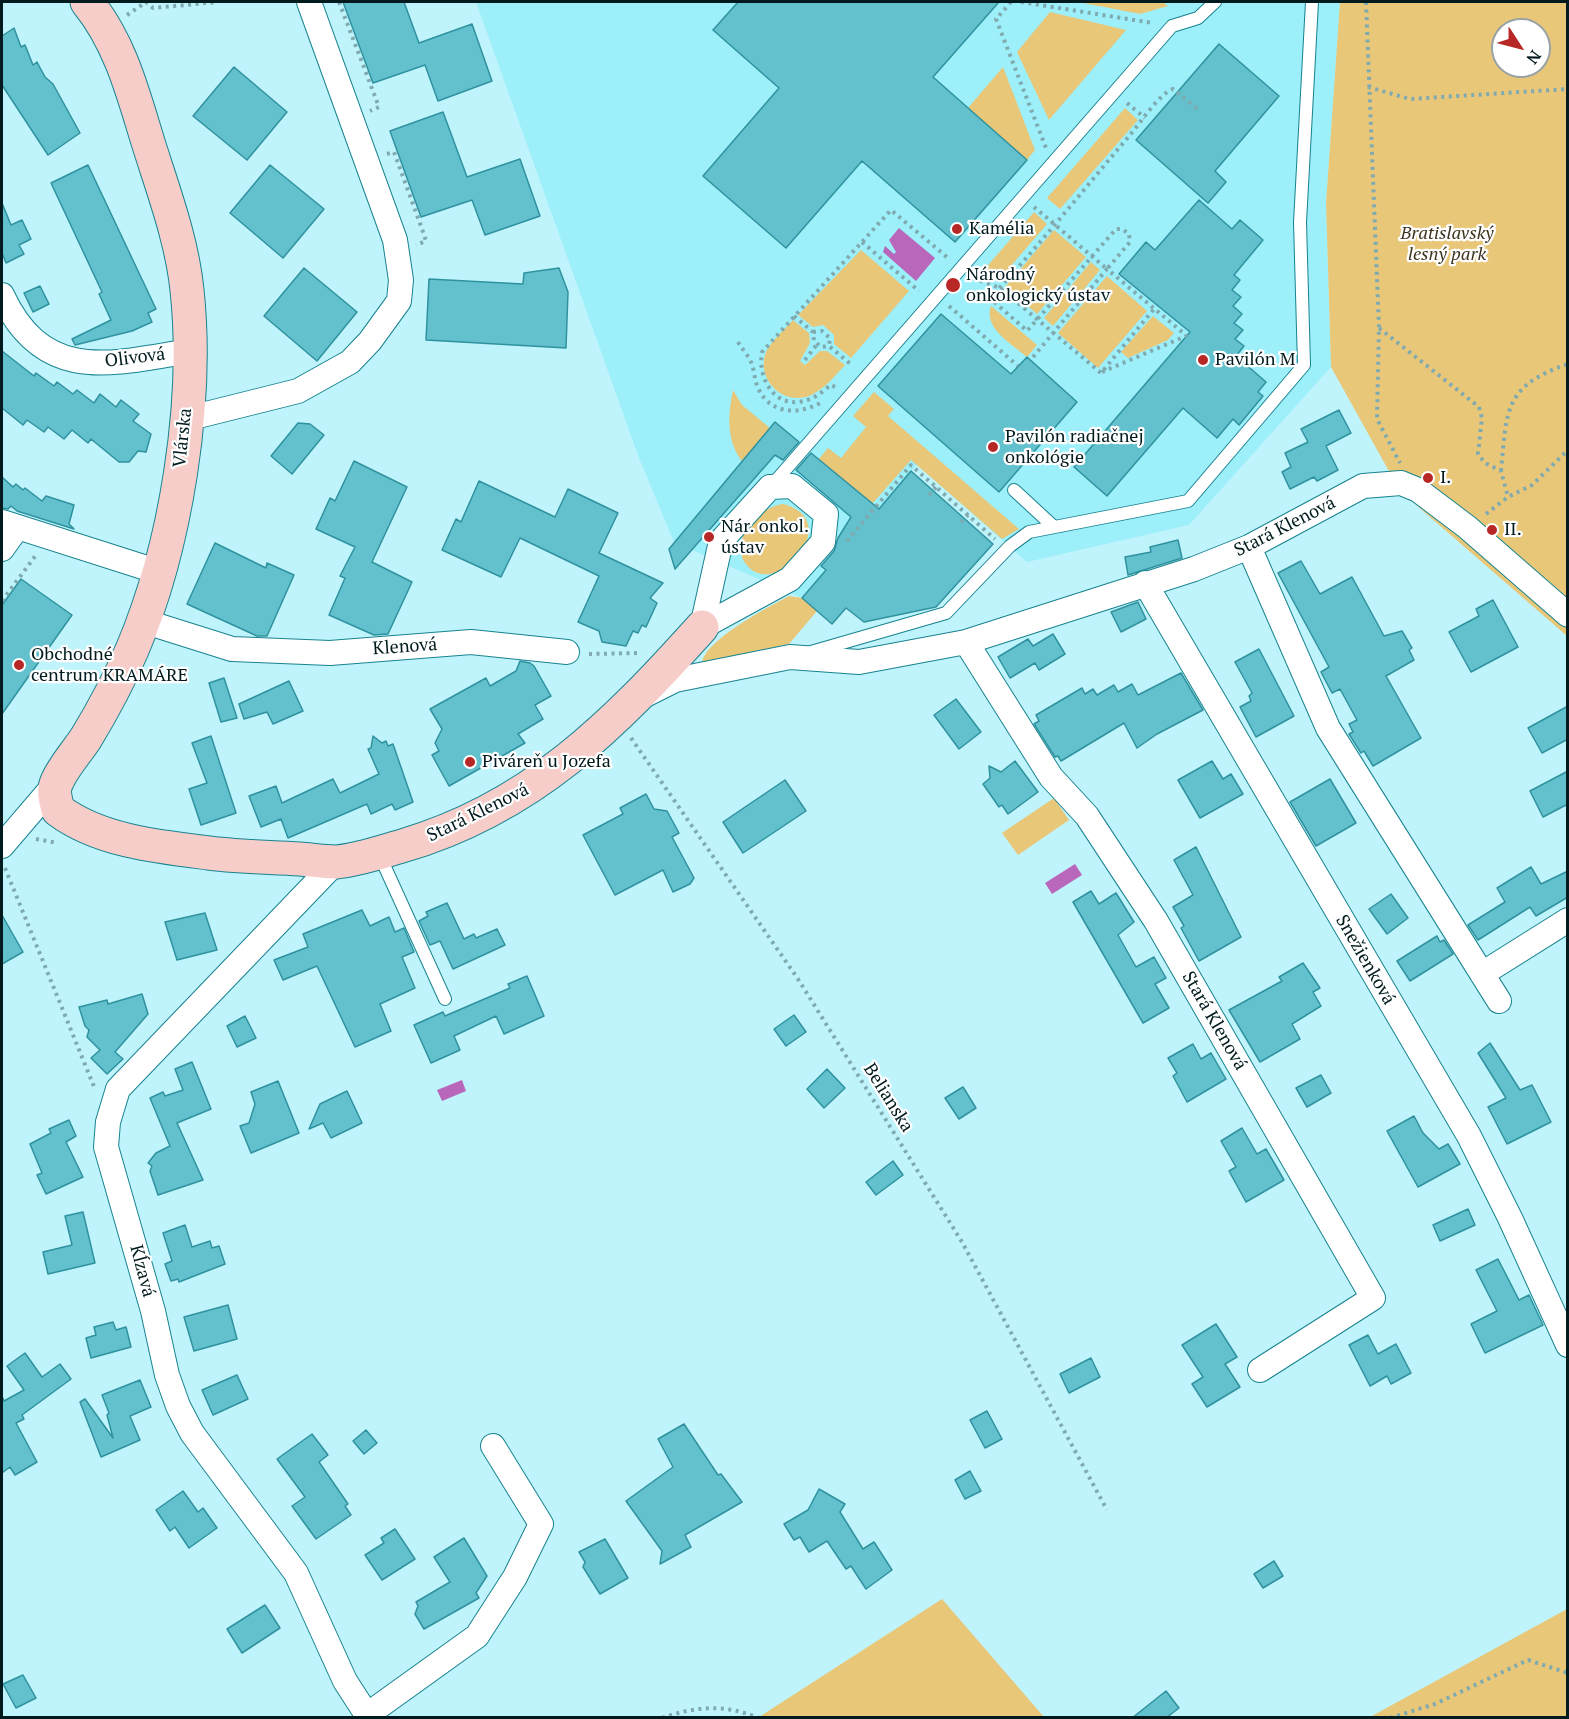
<!DOCTYPE html>
<meta charset="utf-8">
<style>
body{margin:0}
#map{position:relative;width:1569px;height:1719px;overflow:hidden;background:#c0f4fc;font-family:"PT Serif",serif}
canvas{display:block}
.frame{position:absolute;inset:0;border:3px solid #001a1e;pointer-events:none}
.north{position:absolute;left:1491px;top:18px;width:60px;height:60px;box-sizing:border-box;background:#fff;border:2px solid #99a3a5;border-radius:50%;rotate:126deg;font-size:16px;font-weight:700;line-height:24px;text-align:center;color:#001a1e}
.north::after{content:'';display:block;margin:auto;width:21px;height:27px;background:#b62725;clip-path:polygon(50% 0,100% 100%,50% 72%,0 100%)}
</style>
<div id="map">
<canvas width="1569" height="1719"></canvas>
<div class="frame"></div>
<div class="north">N</div>
</div>
<script>
const g = document.querySelector('canvas').getContext('2d');
g.lineJoin = 'round';
function fillPath(path, color) { g.fillStyle = color; g.fill(path, 'evenodd'); }
function stroke(path, color, width, dash) { g.strokeStyle = color; g.lineWidth = width; g.lineCap = dash ? 'butt' : 'round'; g.setLineDash(dash || []); g.stroke(path); }
function write(font, color, halo, rows, align = 'center') {
  g.font = font + ' "PT Serif",serif'; g.lineWidth = 4.5; g.setLineDash([]); g.textBaseline = 'middle'; g.strokeStyle = halo; g.fillStyle = color; for (const [text, x, y, turn = 0] of rows) {
    g.save(); g.translate(x, y); g.rotate((+turn || 0) * Math.PI / 180); g.textAlign = isNaN(turn) ? turn : align; if (halo) g.strokeText(text, 0, 0); g.fillText(text, 0, 0); g.restore();
  }
}
const built = new Path2D(`
 M 476,2 L 1340,2 L 1326,203 L 1331,367 L 1189,525 L 1027,562 L 917,465 L 802,598 L 674,542 L 639,458 Z`);
const green = new Path2D(`
 M 1078,2 L 1162,2 L 1168,6 L 1140,14 Z
 M 1340,2 L 1567,2 L 1567,636 L 1400,491 L 1331,367 L 1326,203 ZM 1503,30 L 1539,30 L 1539,66 L 1503,66 Z
 M 1050,12 L 1126,30 L 1049,120 L 1017,52 Z
 M 1003,67 L 1035,150 L 1027,160 L 968,108 Z
 M 1125,108 L 1138,120 L 1060,209 L 1047,198 Z
 M 1034,212 L 1047,224 L 998,281 L 984,270 Z
 M 1054,230 L 1086,257 L 1037,314 L 1005,287 Z
 M 861,250 L 909,291 L 851,358 L 834,344 L 834,335 L 823,325 L 813,327 L 798,315 Z
 M 1091,262 L 1100,270 L 1053,326 L 1044,318 Z
 M 1107,276 L 1147,311 L 1098,368 L 1058,333 Z
 M 991,306 L 1037,345 L 1027,357 C 1012,344 983,328 991,306 Z
 M 1153,316 L 1174,333 L 1168,340 L 1128,358 L 1121,352 Z
 M 793,320 L 809,333 L 810,343 L 800,361 L 805,365 L 820,351 L 827,351 L 845,365 C 834,377 822,392 806,397 C 780,404 756,377 766,352 C 771,341 785,329 793,320 Z
 M 733,390 L 742,405 L 770,428 L 742,461 C 726,441 728,414 733,390 Z
 M 874,392 L 894,409 L 888,416 L 1019,529 L 1002,539 L 911,460 L 872,504 L 819,459 L 828,448 L 841,458 L 866,427 L 853,416 Z
 M 783,504 C 847,520 775,603 746,564 C 728,540 759,507 783,504 Z
 M 789,596 L 802,598 L 817,611 L 789,644 L 704,663 L 702,661 C 710,637 767,608 789,596 Z
 M 1054,798 L 1069,820 L 1018,855 L 1002,833 Z
 M 942,1599 L 1044,1717 L 759,1717 Z
 M 1567,1609 L 1567,1717 L 1370,1717 Z`);
const water = new Path2D(`
 M 899,228 L 935,258 L 916,281 L 883,252 L 885,246 L 894,254 L 896,252 L 889,240 Z
 M 1075,864 L 1082,875 L 1052,894 L 1045,883 Z
 M 462,1080 L 466,1091 L 442,1101 L 437,1090 Z`);
const building = new Path2D(`
 M 343,2 L 404,2 L 419,43 L 472,24 L 492,81 L 438,101 L 425,65 L 373,83 Z
 M 738,2 L 999,2 L 933,77 L 1027,160 L 955,242 L 862,161 L 786,248 L 703,176 L 779,88 L 713,30 Z
 M 14,28 L 21,47 L 25,45 L 33,65 L 37,62 L 45,77 L 53,84 L 80,133 L 48,155 L 2,85 L 2,36 Z
 M 1219,44 L 1279,96 L 1215,171 L 1226,182 L 1208,203 L 1136,140 Z
 M 234,67 L 287,112 L 247,160 L 193,116 Z
 M 443,112 L 467,177 L 520,159 L 540,216 L 485,235 L 472,200 L 421,217 L 390,131 Z
 M 88,165 L 156,309 L 148,313 L 152,322 L 132,331 L 75,345 L 72,339 L 111,320 L 99,294 L 102,292 L 51,183 Z
 M 270,165 L 324,209 L 283,258 L 230,213 Z
 M 1199,200 L 1232,229 L 1240,220 L 1263,240 L 1234,275 L 1240,280 L 1232,290 L 1241,297 L 1233,306 L 1242,314 L 1234,323 L 1243,330 L 1235,339 L 1244,346 L 1236,356 L 1266,382 L 1258,392 L 1263,396 L 1239,425 L 1233,419 L 1217,438 L 1183,408 L 1107,496 L 1074,467 L 1190,332 L 1119,274 L 1146,242 L 1155,250 Z
 M 2,203 L 11,225 L 22,220 L 31,239 L 19,245 L 24,254 L 6,263 L 2,253 Z
 M 304,268 L 357,312 L 317,361 L 264,316 Z
 M 559,268 L 568,292 L 566,348 L 426,340 L 429,279 L 523,284 L 524,273 Z
 M 40,286 L 49,304 L 33,312 L 24,293 Z
 M 941,314 L 1011,374 L 1027,357 L 1077,402 L 999,492 L 878,386 Z
 M 2,351 L 34,376 L 36,373 L 54,386 L 57,382 L 73,394 L 77,390 L 94,403 L 100,394 L 116,407 L 121,400 L 139,414 L 133,421 L 151,434 L 146,452 L 138,451 L 129,462 L 119,462 L 91,439 L 88,443 L 72,430 L 64,439 L 48,427 L 44,432 L 27,420 L 23,425 L 2,408 Z
 M 1339,410 L 1351,433 L 1326,446 L 1338,470 L 1317,481 L 1314,477 L 1290,489 L 1282,472 L 1291,467 L 1285,453 L 1308,442 L 1301,429 Z
 M 775,422 L 799,442 L 783,460 L 775,455 L 675,569 L 669,549 Z
 M 298,423 L 310,424 L 324,435 L 292,474 L 271,456 Z
 M 811,453 L 879,509 L 911,471 L 993,544 L 936,607 L 864,622 L 846,608 L 832,624 L 802,598 L 826,570 L 821,566 L 834,551 L 838,538 L 851,517 L 796,470 Z
 M 354,461 L 407,487 L 372,562 L 412,582 L 388,634 L 374,635 L 329,615 L 345,578 L 340,576 L 355,547 L 316,529 L 330,498 L 335,501 Z
 M 2,477 L 13,487 L 16,484 L 23,490 L 25,488 L 42,501 L 46,496 L 74,505 L 69,524 L 74,529 L 17,511 L 11,506 L 8,509 L 2,508 Z
 M 479,481 L 555,517 L 568,489 L 618,513 L 599,553 L 663,583 L 650,598 L 657,603 L 646,627 L 642,625 L 638,633 L 633,631 L 626,646 L 602,642 L 599,631 L 578,622 L 599,576 L 520,538 L 501,577 L 442,550 L 456,519 L 461,522 Z
 M 1178,540 L 1182,558 L 1128,575 L 1125,557 L 1151,552 L 1150,547 Z
 M 215,543 L 266,568 L 267,563 L 294,575 L 267,636 L 257,636 L 187,604 Z
 M 1301,561 L 1320,594 L 1352,577 L 1384,636 L 1402,631 L 1412,648 L 1409,650 L 1414,660 L 1386,676 L 1421,738 L 1373,766 L 1364,751 L 1361,753 L 1349,734 L 1353,732 L 1349,724 L 1357,720 L 1340,689 L 1332,693 L 1321,672 L 1329,667 L 1278,573 Z
 M 21,579 L 72,615 L 2,714 L 2,605 Z
 M 1493,600 L 1518,647 L 1471,672 L 1449,632 L 1479,616 L 1476,609 Z
 M 1138,602 L 1146,619 L 1121,632 L 1111,612 Z
 M 1053,634 L 1065,654 L 1039,670 L 1035,663 L 1010,678 L 998,657 L 1028,639 L 1033,646 Z
 M 1259,649 L 1294,716 L 1256,737 L 1240,707 L 1251,701 L 1249,696 L 1252,693 L 1235,662 Z
 M 520,661 L 530,663 L 534,666 L 551,696 L 535,705 L 543,719 L 518,734 L 525,743 L 449,786 L 432,755 L 439,751 L 435,743 L 442,729 L 430,709 L 486,678 L 490,686 L 516,671 Z
 M 1181,673 L 1203,710 L 1157,734 L 1137,748 L 1124,723 L 1061,761 L 1058,756 L 1055,757 L 1034,724 L 1039,721 L 1036,715 L 1082,688 L 1085,694 L 1093,689 L 1097,695 L 1114,685 L 1118,692 L 1132,684 L 1138,695 Z
 M 224,678 L 237,718 L 221,722 L 209,683 Z
 M 289,681 L 303,711 L 273,724 L 267,712 L 244,719 L 239,704 Z
 M 956,699 L 981,732 L 959,749 L 934,715 Z
 M 1568,706 L 1568,739 L 1542,753 L 1528,728 Z
 M 211,736 L 236,813 L 201,825 L 189,789 L 207,783 L 192,743 Z
 M 373,736 L 382,743 L 386,741 L 388,746 L 393,744 L 413,802 L 395,810 L 392,804 L 371,814 L 367,804 L 288,838 L 281,819 L 261,827 L 249,796 L 276,786 L 282,803 L 333,779 L 340,793 L 379,774 L 368,749 L 371,748 Z
 M 1015,761 L 1038,792 L 1008,814 L 1002,805 L 999,807 L 983,784 L 990,778 L 989,766 L 1001,772 Z
 M 1212,761 L 1223,779 L 1231,774 L 1243,794 L 1200,818 L 1178,780 Z
 M 1568,771 L 1568,804 L 1543,817 L 1530,791 Z
 M 1330,779 L 1356,823 L 1316,846 L 1290,802 Z
 M 785,780 L 806,811 L 743,853 L 723,822 Z
 M 646,794 L 654,809 L 667,811 L 679,833 L 672,837 L 694,878 L 690,884 L 673,892 L 663,870 L 615,895 L 583,835 L 623,814 L 620,808 Z
 M 1196,847 L 1241,937 L 1199,961 L 1181,928 L 1184,926 L 1173,907 L 1193,895 L 1174,860 Z
 M 1531,867 L 1541,884 L 1568,871 L 1568,897 L 1536,916 L 1530,907 L 1478,940 L 1468,925 L 1505,902 L 1497,888 Z
 M 1091,891 L 1099,904 L 1116,893 L 1134,922 L 1118,935 L 1136,967 L 1154,957 L 1166,978 L 1155,984 L 1169,1008 L 1143,1023 L 1073,902 Z
 M 1391,894 L 1408,918 L 1387,934 L 1369,909 Z
 M 447,903 L 464,939 L 474,934 L 476,938 L 497,929 L 505,945 L 453,969 L 440,941 L 430,945 L 419,921 L 428,916 L 426,912 Z
 M 362,910 L 370,926 L 389,917 L 395,932 L 404,928 L 414,952 L 402,957 L 415,988 L 380,1004 L 391,1031 L 355,1047 L 317,966 L 283,980 L 274,960 L 308,947 L 303,934 Z
 M 205,913 L 217,950 L 177,960 L 165,922 Z
 M 2,915 L 23,952 L 2,964 Z
 M 1437,936 L 1440,942 L 1444,940 L 1453,954 L 1410,981 L 1397,961 Z
 M 1303,963 L 1320,988 L 1313,992 L 1321,1006 L 1292,1024 L 1300,1039 L 1260,1062 L 1229,1010 L 1282,981 L 1279,977 Z
 M 527,976 L 544,1016 L 504,1034 L 496,1016 L 454,1036 L 460,1050 L 431,1063 L 414,1025 L 443,1012 L 445,1016 L 510,988 L 508,984 Z
 M 142,994 L 148,1014 L 115,1052 L 123,1059 L 107,1074 L 91,1058 L 100,1050 L 87,1037 L 89,1030 L 85,1026 L 79,1007 L 107,1000 L 108,1004 Z
 M 794,1015 L 806,1032 L 786,1046 L 774,1029 Z
 M 245,1016 L 256,1038 L 237,1047 L 227,1026 Z
 M 1490,1043 L 1520,1090 L 1532,1085 L 1551,1122 L 1507,1144 L 1488,1107 L 1506,1098 L 1478,1053 Z
 M 1193,1044 L 1201,1059 L 1211,1053 L 1226,1079 L 1187,1102 L 1173,1076 L 1177,1073 L 1168,1058 Z
 M 192,1062 L 211,1109 L 177,1123 L 203,1180 L 158,1195 L 150,1171 L 152,1166 L 148,1163 L 156,1153 L 170,1146 L 150,1098 L 163,1092 L 165,1096 L 183,1090 L 175,1069 Z
 M 827,1069 L 845,1088 L 824,1108 L 807,1089 Z
 M 1321,1075 L 1331,1093 L 1307,1107 L 1296,1088 Z
 M 278,1081 L 299,1133 L 251,1153 L 240,1126 L 249,1123 L 255,1104 L 251,1092 Z
 M 963,1087 L 976,1108 L 959,1119 L 945,1098 Z
 M 347,1091 L 362,1123 L 331,1138 L 323,1123 L 309,1129 L 320,1104 Z
 M 1414,1116 L 1423,1133 L 1439,1149 L 1448,1144 L 1460,1164 L 1418,1187 L 1387,1131 Z
 M 69,1120 L 76,1136 L 66,1142 L 83,1177 L 46,1194 L 37,1175 L 42,1173 L 30,1144 L 51,1133 L 49,1129 Z
 M 1242,1128 L 1257,1154 L 1266,1149 L 1284,1180 L 1246,1202 L 1229,1171 L 1236,1167 L 1221,1141 Z
 M 893,1161 L 903,1175 L 876,1195 L 866,1182 Z
 M 1468,1209 L 1475,1225 L 1440,1241 L 1433,1225 Z
 M 83,1212 L 95,1263 L 48,1274 L 43,1252 L 72,1245 L 65,1216 Z
 M 185,1225 L 192,1247 L 210,1241 L 212,1248 L 219,1246 L 225,1264 L 179,1282 L 178,1279 L 171,1281 L 165,1264 L 172,1261 L 163,1233 Z
 M 1498,1259 L 1519,1300 L 1529,1295 L 1543,1325 L 1485,1353 L 1471,1324 L 1497,1311 L 1476,1270 Z
 M 228,1305 L 237,1339 L 194,1351 L 184,1317 Z
 M 113,1322 L 116,1330 L 126,1327 L 131,1347 L 91,1358 L 86,1338 L 96,1335 L 94,1327 Z
 M 1216,1324 L 1237,1357 L 1225,1364 L 1240,1387 L 1207,1407 L 1192,1384 L 1203,1377 L 1182,1345 Z
 M 1368,1335 L 1378,1354 L 1396,1344 L 1411,1373 L 1391,1384 L 1387,1376 L 1370,1386 L 1349,1345 Z
 M 25,1353 L 42,1377 L 60,1364 L 71,1379 L 22,1415 L 24,1419 L 16,1423 L 37,1462 L 15,1475 L 10,1467 L 2,1473 L 2,1396 L 4,1401 L 24,1390 L 7,1366 Z
 M 1091,1358 L 1100,1377 L 1069,1393 L 1060,1374 Z
 M 237,1375 L 248,1399 L 213,1415 L 202,1390 Z
 M 140,1380 L 151,1407 L 130,1416 L 140,1440 L 101,1457 L 80,1402 L 85,1399 L 113,1438 L 107,1415 L 109,1413 L 102,1395 Z
 M 987,1411 L 1002,1439 L 985,1448 L 970,1420 Z
 M 684,1424 L 718,1475 L 721,1474 L 742,1502 L 685,1535 L 691,1547 L 660,1564 L 662,1551 L 626,1501 L 673,1467 L 658,1439 Z
 M 366,1430 L 377,1443 L 364,1454 L 353,1441 Z
 M 312,1434 L 328,1455 L 319,1462 L 348,1504 L 345,1506 L 351,1515 L 316,1539 L 292,1506 L 305,1497 L 277,1459 Z
 M 970,1471 L 981,1491 L 965,1499 L 955,1480 Z
 M 819,1489 L 845,1504 L 840,1512 L 863,1549 L 874,1542 L 892,1570 L 866,1589 L 851,1566 L 846,1569 L 827,1541 L 809,1552 L 800,1537 L 794,1540 L 784,1524 L 808,1510 Z
 M 183,1491 L 198,1512 L 203,1508 L 217,1528 L 189,1548 L 175,1527 L 170,1531 L 156,1510 Z
 M 395,1529 L 415,1559 L 382,1580 L 365,1555 L 384,1543 L 381,1538 Z
 M 464,1538 L 487,1576 L 476,1593 L 479,1598 L 424,1629 L 415,1614 L 418,1606 L 416,1602 L 450,1582 L 434,1557 Z
 M 605,1539 L 628,1578 L 600,1594 L 583,1567 L 585,1562 L 579,1552 Z
 M 1274,1561 L 1283,1576 L 1263,1588 L 1254,1574 Z
 M 265,1605 L 280,1628 L 242,1653 L 227,1629 Z
 M 23,1675 L 36,1698 L 16,1708 L 3,1684 Z
 M 1166,1691 L 1179,1708 L 1166,1718 L 1132,1718 Z`);
const path = new Path2D(`
 M 339,2 L 379,107 L 370,111
 M 1011,2 L 996,19 L 1046,148
 M 1021,2 L 1153,23
 M 1366,2 L 1379,328 L 1377,419 L 1400,463
 M 127,15 L 146,2 L 153,8 L 218,2
 M 1368,87 L 1410,99 L 1568,89
 M 1127,103 L 1145,118
 M 387,154 L 394,152 L 422,229 L 426,241 L 416,245
 M 1034,207 C 1058,227 1083,249 1107,269 L 1130,242 L 1129,234 L 1122,229 L 1116,229 C 1086,263 1057,297 1027,331 L 990,298 C 1039,246 1084,189 1130,135 C 1140,123 1160,93 1173,89 L 1200,111
 M 862,242 L 919,291
 M 973,278 L 1000,288 L 1101,373 L 1154,309
 M 949,306 L 1018,366
 M 794,316 L 813,332 L 814,341 L 821,347 L 829,346 L 853,366
 M 1379,328 L 1479,407 L 1482,418 L 1478,454 L 1485,463 L 1501,471 L 1508,497
 M 813,332 L 822,331 L 830,338 L 829,346
 M 738,342 C 742,349 748,355 751,362 C 755,371 754,381 759,390 C 771,414 799,415 820,403
 M 1033,357 L 1107,269 L 1187,336
 M 805,360 L 817,344
 M 1102,372 L 1186,336
 M 835,387 L 831,385 C 824,390 816,398 807,400 C 776,411 757,379 762,352 L 891,210 L 948,258
 M 1501,471 C 1507,411 1503,386 1568,364
 M 929,495 L 936,487
 M 1486,514 L 1508,497 L 1532,485 L 1568,450
 M 961,522 L 968,515
 M 847,541 L 911,465 L 995,539
 M 2,601 L 36,555
 M 589,654 L 641,653
 M 631,738 L 798,979 L 962,1242 L 1107,1510
 M 36,839 L 58,843
 M 5,868 L 95,1089
 M 662,1718 C 696,1706 725,1704 759,1718
 M 1390,1718 L 1435,1704 L 1528,1660 L 1568,1673`);
const lane = new Path2D(`
 M 773,484 L 1172,26 L 1198,18 L 1215,2
 M 1014,490 L 1054,527
 M 811,652 L 946,613 L 1010,546 L 1029,532 L 1188,501 L 1304,365 L 1300,222 L 1312,2
 M 379,854 L 445,999`);
const street = new Path2D(`
 M 2,295 C 43,384 111,364 189,351
 M 186,419 L 298,391 L 350,362 L 370,341 L 399,301 L 401,280 L 395,240 L 309,2
 M 792,486 L 826,514 L 823,542 L 790,579 L 702,627 L 721,541 L 770,487 Z
 M 2,522 L 159,572
 M 1249,547 L 1328,728 L 1499,1001
 M 2,549 L 17,528
 M 1145,583 L 1469,1136 L 1510,1218 L 1568,1345
 M 143,621 L 232,649 L 330,653 L 471,642 L 567,652
 M 966,642 L 1051,777 L 1087,816 L 1156,921 L 1373,1298 L 1260,1370
 M 645,695 L 675,680 L 790,657 L 859,662 L 966,642 L 1194,569 L 1249,547 L 1363,486 L 1401,483 L 1418,490 L 1467,527 L 1568,615
 M 2,846 L 55,784
 M 336,862 L 118,1089 L 108,1122 L 106,1147 L 153,1311 L 167,1375 L 178,1406 L 192,1433 L 296,1573 L 345,1681 L 367,1715 L 477,1636 L 515,1577 L 541,1524 L 493,1446
 M 1482,974 L 1568,920`);
const secondary = new Path2D(`
 M 87,2 C 120,42 133,93 148,142 C 163,190 182,240 187,290 C 199,402 176,547 132,650 C 119,680 103,710 86,738 C 77,752 62,768 56,784 C 53,791 56,802 58,810 C 99,841 159,847 209,853 C 239,857 269,857 300,859 C 312,860 324,862 336,862 C 358,860 381,852 402,846 C 532,808 614,725 702,627`);
const markers = [
 [957,229,6,"#b62725"],
 [953,285,8,"#b62725"],
 [1203,360,6,"#b62725"],
 [993,447,6,"#b62725"],
 [1428,478,6,"#b62725"],
 [1492,530,6,"#b62725"],
 [709,537,6,"#b62725"],
 [19,665,6,"#b62725"],
 [470,762,6,"#b62725"]
];
const poiNames = [
 ["Kamélia",969,229],
 ["Národný",966,275],
 ["onkologický ústav",966,296],
 ["Pavilón M",1215,360],
 ["Pavilón radiačnej",1005,437],
 ["onkológie",1005,458],
 ["I.",1440,478],
 ["Nár. onkol.",721,527],
 ["ústav",721,548],
 ["II.",1504,530],
 ["Obchodné",31,655],
 ["centrum KRAMÁRE",31,676],
 ["Piváreň u Jozefa",482,762]
];
const parkNames = [
 ["Bratislavský",1447,234],
 ["lesný park",1447,255]
];
const streetNames = [
 ["Olivová",135,358,-7],
 ["Vlárska",183,438,-84],
 ["Stará Klenová",1285,527,-27],
 ["Klenová",405,647,-4],
 ["Stará Klenová",478,813,-26],
 ["Snežienková",1365,960,60],
 ["Stará Klenová",1214,1021,60],
 ["Belianska",888,1098,58],
 ["Kĺzavá",142,1271,75]
];
fillPath(built, '#9deffa');
fillPath(green, '#e8c779');
fillPath(water, '#b967ba');
fillPath(building, '#63c0cd');
stroke(building, '#2f929f', 1.5);
stroke(lane, '#17838f', 14);
stroke(street, '#17838f', 26);
stroke(secondary, '#17838f', 35);
stroke(path, '#7faab0', 4, [3, 4.5]);
stroke(lane, '#fff', 12);
stroke(street, '#fff', 24);
stroke(secondary, '#f7cdca', 33);
for (const [x, y, r, color] of markers) { const dot = new Path2D(); dot.arc(x, y, r, 0, 2 * Math.PI); g.fillStyle = color; g.fill(dot); stroke(dot, '#fff', 2); }
write('18px', '#001a1e', '#fff', poiNames, 'left');
write('italic 18px', '#3d341f', '#fff', parkNames);
write('18px', '#001a1e', '#fff', streetNames);
</script>
